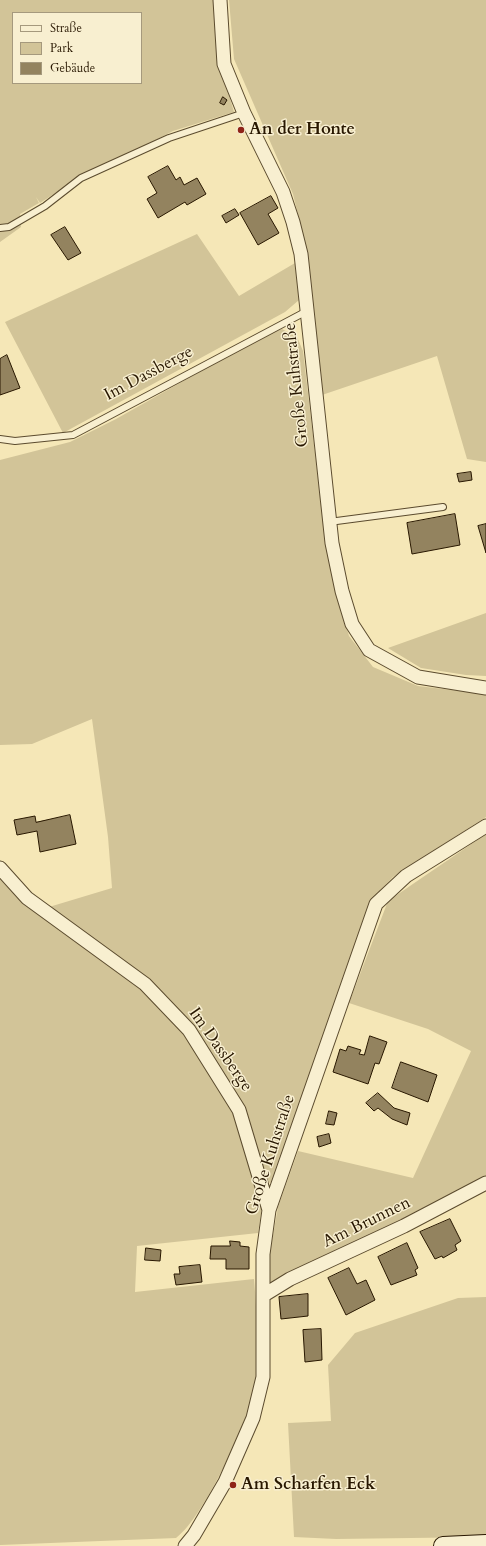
<!DOCTYPE html>
<meta charset="utf-8">
<style>
body{margin:0}
#map{position:relative;width:486px;height:1546px;overflow:hidden;background:#f5e7b7;font-family:Cardo,serif}
canvas{display:block}
.legend{position:absolute;left:12px;top:12px;width:130px;height:72px;box-sizing:border-box;background:#f8efd0;border:1px solid #a5997d;margin:0;padding:5px 7px;list-style:none;font-size:12px;color:#281700}
.legend li{display:flex;align-items:center;gap:8px;height:20px}
.legend b{width:20px;border:1px solid #a5997d}
</style>
<div id="map">
<canvas width="486" height="1546"></canvas>
<ul class="legend">
<li><b style="height:5px;background:#f8efd0"></b>Straße</li>
<li><b style="height:11px;background:#d2c498"></b>Park</li>
<li><b style="height:11px;background:#93835f"></b>Gebäude</li>
</ul>
</div>
<script>
const g = document.querySelector('canvas').getContext('2d');
g.lineJoin = 'round';
function fillPath(path, color) { g.fillStyle = color; g.fill(path, 'evenodd'); }
function stroke(path, color, width, dash) { g.strokeStyle = color; g.lineWidth = width; g.lineCap = dash ? 'butt' : 'round'; g.setLineDash(dash || []); g.stroke(path); }
function write(font, color, halo, rows, align = 'center') {
  g.font = font + ' Cardo,serif'; g.lineWidth = 3; g.setLineDash([]); g.textBaseline = 'middle'; g.strokeStyle = halo; g.fillStyle = color; for (const [text, x, y, turn = 0] of rows) {
    g.save(); g.translate(x, y); g.rotate((+turn || 0) * Math.PI / 180); g.textAlign = isNaN(turn) ? turn : align; if (halo) g.strokeText(text, 0, 0); g.fillText(text, 0, 0); g.restore();
  }
}
const green = new Path2D(`
 M 0,0 L 215,0 L 219,61 L 234,112 L 173,131 L 129,154 L 83,175 L 40,203 L 36,197 L 39,203 L 20,214 L 21,227 L 0,242 ZM 13,13 L 141,13 L 141,83 L 13,83 Z
 M 229,0 L 486,0 L 486,462 L 467,459 L 437,356 L 322,395 L 307,252 L 293,194 L 234,59 Z
 M 197,234 L 239,296 L 295,263 L 299,300 L 285,312 L 63,433 L 5,322 Z
 M 282,329 L 297,337 L 303,351 L 323,520 L 334,584 L 349,636 L 373,667 L 418,686 L 486,694 L 486,817 L 393,877 L 375,896 L 273,1183 L 266,1182 L 195,1030 L 49,907 L 112,888 L 108,837 L 92,719 L 32,744 L 0,745 L 0,460 L 70,442 L 116,419 L 263,336 Z
 M 486,613 L 486,676 L 466,675 L 421,668 L 388,648 Z
 M 486,834 L 486,1177 L 397,1224 L 269,1285 L 270,1252 L 278,1207 L 298,1151 L 413,1178 L 471,1051 L 428,1029 L 349,1003 L 388,901 Z
 M 0,876 L 141,986 L 183,1031 L 237,1113 L 261,1197 L 261,1214 L 258,1233 L 137,1246 L 135,1292 L 254,1279 C 256,1301 257,1323 258,1346 C 258,1354 260,1364 259,1373 C 254,1410 205,1517 176,1538 L 0,1545 Z
 M 486,1297 L 486,1537 L 336,1539 L 294,1537 L 288,1423 L 331,1421 L 328,1365 L 355,1333 L 458,1298 Z`);
const building = new Path2D(`
 M 223,97 L 227,100 L 224,105 L 220,103 Z
 M 168,166 L 176,180 L 180,177 L 184,185 L 197,178 L 206,194 L 187,205 L 185,202 L 158,218 L 147,199 L 157,193 L 148,177 Z
 M 271,196 L 278,208 L 268,214 L 279,233 L 258,245 L 240,213 Z
 M 235,209 L 239,215 L 226,223 L 222,216 Z
 M 65,227 L 81,253 L 68,260 L 51,235 Z
 M 7,355 L 20,388 L 0,395 L 0,359 Z
 M 471,472 L 472,480 L 459,482 L 457,474 Z
 M 455,514 L 460,545 L 412,554 L 407,523 Z
 M 486,524 L 486,553 L 478,526 Z
 M 70,815 L 76,844 L 40,852 L 37,831 L 17,835 L 14,820 L 35,816 L 36,822 Z
 M 370,1036 L 387,1042 L 379,1064 L 375,1063 L 368,1084 L 333,1072 L 340,1049 L 346,1051 L 348,1046 L 361,1050 L 359,1054 L 364,1055 Z
 M 401,1062 L 437,1075 L 428,1102 L 392,1088 Z
 M 378,1093 L 394,1108 L 410,1113 L 407,1125 L 392,1119 L 378,1108 L 374,1111 L 366,1103 Z
 M 329,1111 L 337,1113 L 334,1125 L 326,1124 Z
 M 329,1134 L 331,1143 L 319,1147 L 317,1137 Z
 M 450,1219 L 461,1241 L 455,1245 L 457,1250 L 443,1258 L 442,1256 L 435,1259 L 420,1232 Z
 M 230,1241 L 240,1242 L 240,1246 L 249,1247 L 249,1269 L 226,1269 L 226,1259 L 210,1259 L 211,1246 L 230,1246 Z
 M 407,1243 L 418,1268 L 415,1270 L 417,1275 L 391,1285 L 378,1257 Z
 M 146,1248 L 161,1250 L 160,1261 L 145,1260 Z
 M 200,1265 L 202,1282 L 176,1285 L 174,1274 L 180,1274 L 179,1267 Z
 M 349,1268 L 357,1284 L 366,1280 L 375,1300 L 346,1315 L 328,1278 Z
 M 308,1294 L 308,1316 L 281,1319 L 279,1297 Z
 M 321,1329 L 322,1360 L 305,1362 L 303,1330 Z`);
const lane = new Path2D(`
 M 0,228 L 9,227 L 45,206 L 81,178 L 169,138 L 244,113
 M 0,439 L 15,441 L 73,435 L 307,311
 M 329,522 L 443,507`);
const street = new Path2D(`
 M 220,0 L 224,64 L 244,113 L 283,192 L 293,222 L 301,254 L 332,543 L 342,591 L 352,624 L 369,650 L 418,677 L 486,688
 M 0,868 L 27,898 L 145,984 L 189,1030 L 239,1110 L 269,1210
 M 264,1295 L 290,1279 L 404,1226 L 486,1183
 M 185,1546 L 194,1535 L 225,1482 L 253,1418 L 263,1377 L 263,1254 L 269,1210 L 376,904 L 406,876 L 486,826`);
const secondary = new Path2D(`
 M 443,1546 L 486,1544`);
const markers = [
 [241,130,4,"#8f2418"],
 [233,1485,4,"#8f2418"]
];
const poiNames = [
 ["An der Honte",249,130],
 ["Am Scharfen Eck",241,1485]
];
const streetNames = [
 ["Im Dassberge",149,374,-28],
 ["Große Kuhstraße",297,385,-96],
 ["Im Dassberge",220,1050,55],
 ["Große Kuhstraße",271,1155,-72],
 ["Am Brunnen",367,1223,-26]
];
fillPath(green, '#d2c498');
fillPath(building, '#93835f');
stroke(building, '#281700', 1);
stroke(lane, '#5b4b2e', 8);
stroke(street, '#5b4b2e', 15);
stroke(secondary, '#281700', 20);
stroke(lane, '#f8efd0', 6);
stroke(street, '#f8efd0', 13);
stroke(secondary, '#f8efd0', 18);
for (const [x, y, r, color] of markers) { const dot = new Path2D(); dot.arc(x, y, r, 0, 2 * Math.PI); g.fillStyle = color; g.fill(dot); stroke(dot, '#f8efd0', 1.5); }
write('bold 17px', '#281700', '#f8efd0', poiNames, 'left');
write('17px', '#281700', '#f8efd0', streetNames);
</script>
